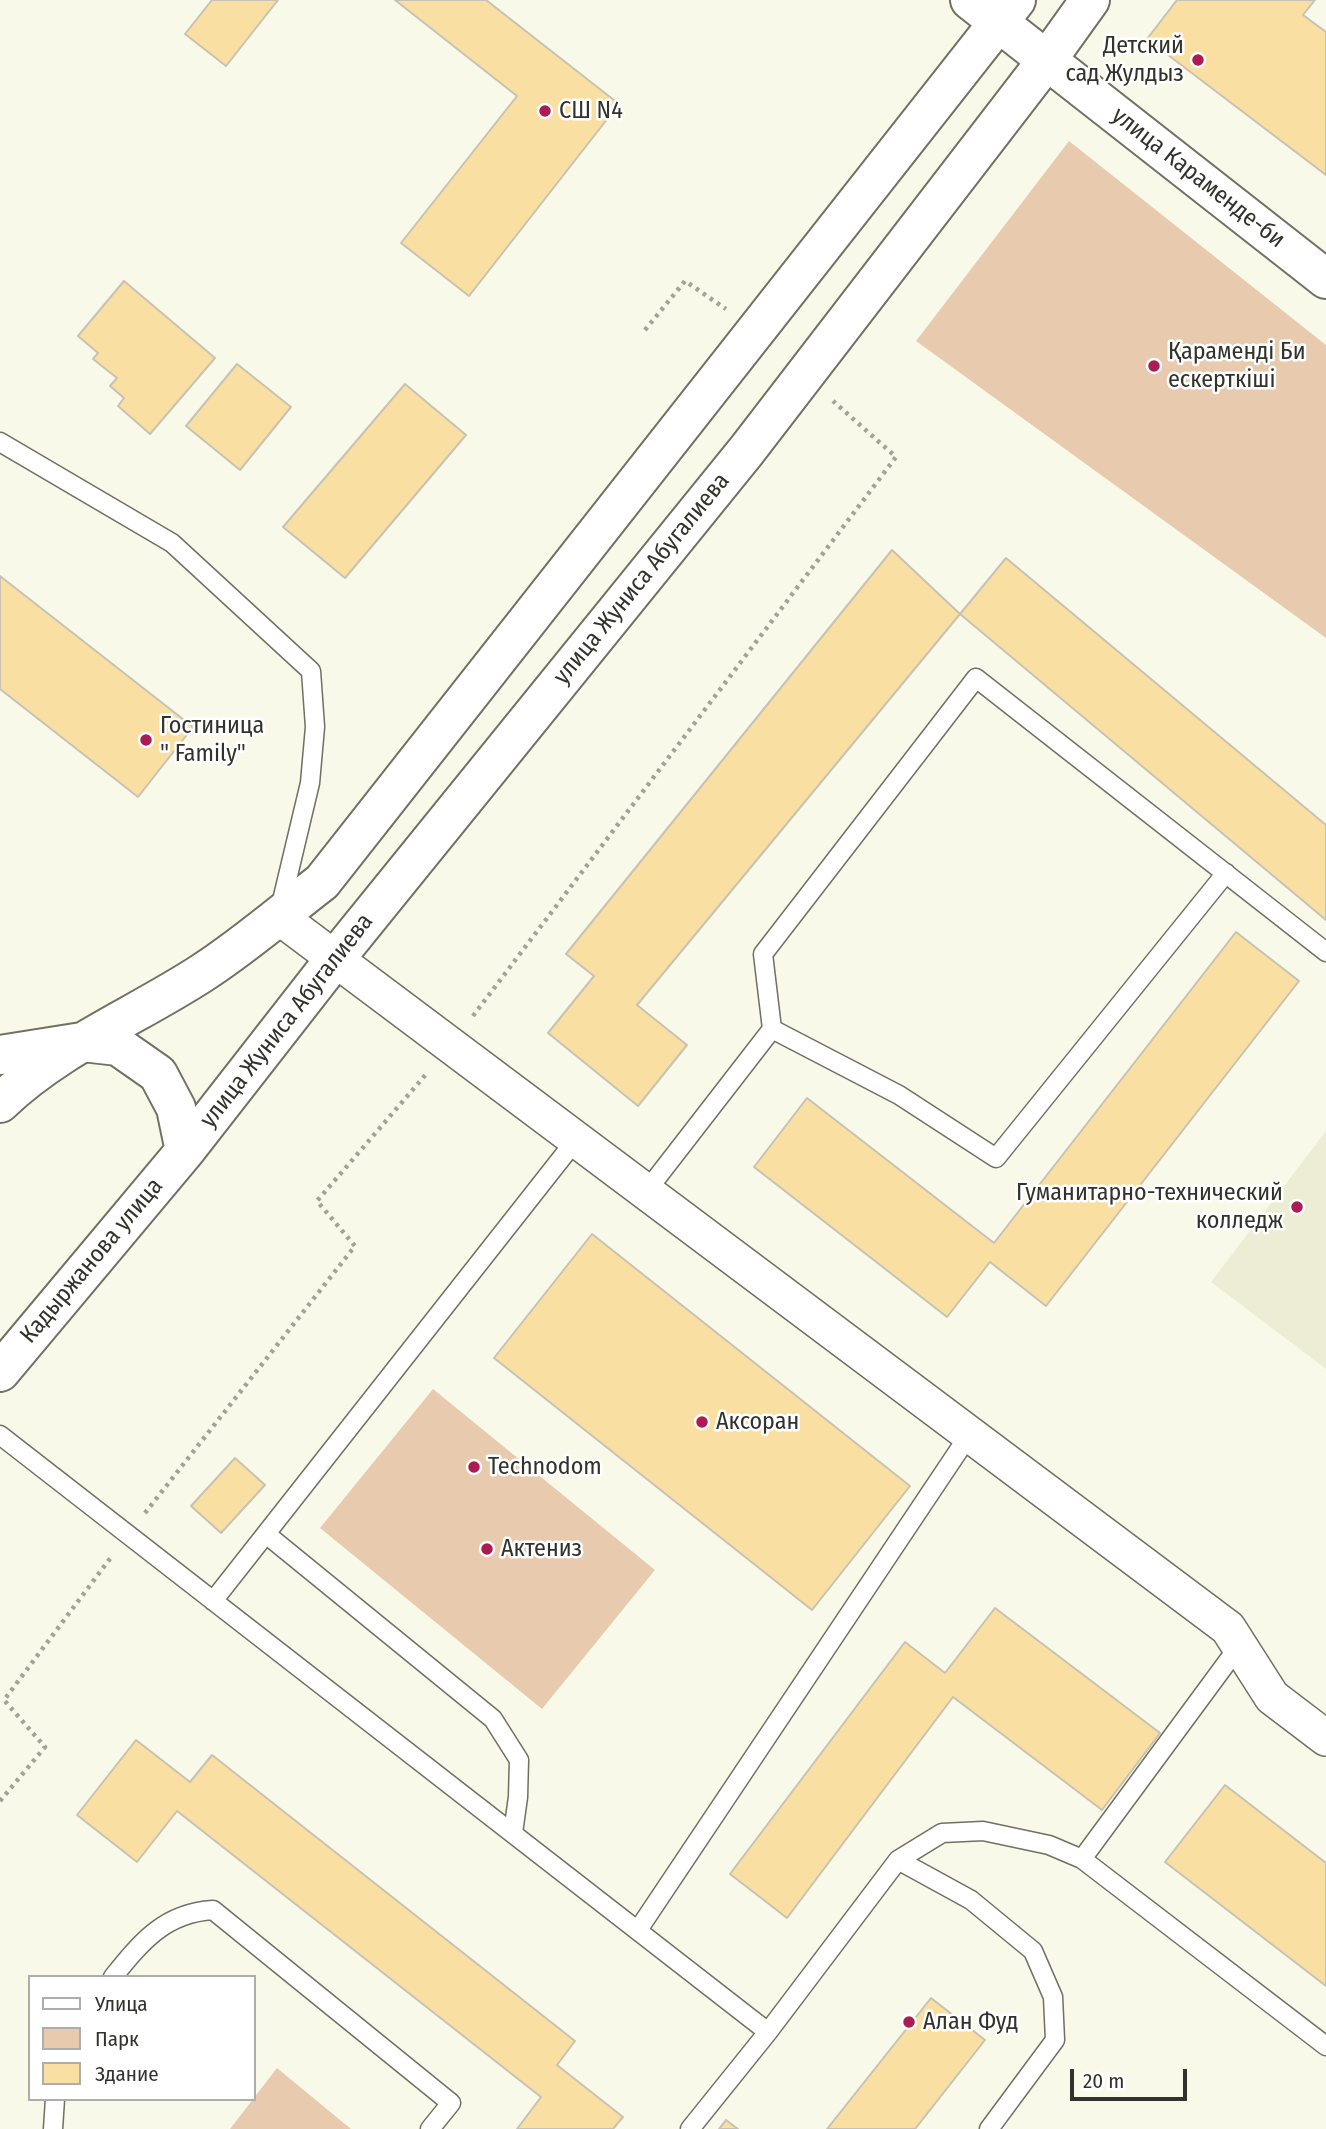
<!DOCTYPE html>
<meta charset="utf-8">
<style>
body{margin:0}
#map{position:relative;width:1326px;height:2129px;overflow:hidden;background:#f9f9e9;font-family:"Fira Sans Condensed",sans-serif}
canvas{display:block}
.legend{position:absolute;left:28px;top:1975px;width:228px;height:126px;box-sizing:border-box;background:#fff;border:2px solid #adadab;margin:0;padding:9px 12px;list-style:none;font-size:21px;color:#32322c}
.legend li{display:flex;align-items:center;gap:14px;height:35px}
.legend b{width:35px;border:2px solid #adadab}
.scale{position:absolute;left:1070px;top:2069px;width:117px;height:32px;box-sizing:border-box;border:4px solid #32322c;border-top:0;padding-left:9px;font-size:21px;line-height:24px;white-space:nowrap;color:#32322c;-webkit-text-stroke:5px #fff;paint-order:stroke}
</style>
<div id="map">
<canvas width="1326" height="2129"></canvas>
<ul class="legend">
<li><b style="height:9px;background:#fff"></b>Улица</li>
<li><b style="height:19px;background:#e8cbae"></b>Парк</li>
<li><b style="height:19px;background:#fadfa2"></b>Здание</li>
</ul>
<div class="scale">20 m</div>
</div>
<script>
const g = document.querySelector('canvas').getContext('2d');
g.lineJoin = 'round';
function fillPath(path, color) { g.fillStyle = color; g.fill(path, 'evenodd'); }
function stroke(path, color, width, dash) { g.strokeStyle = color; g.lineWidth = width; g.lineCap = dash ? 'butt' : 'round'; g.setLineDash(dash || []); g.stroke(path); }
function write(font, color, halo, rows, align = 'center') {
  g.font = font + ' "Fira Sans Condensed",sans-serif'; g.lineWidth = 5; g.setLineDash([]); g.textBaseline = 'middle'; g.strokeStyle = halo; g.fillStyle = color; for (const [text, x, y, turn = 0] of rows) {
    g.save(); g.translate(x, y); g.rotate((+turn || 0) * Math.PI / 180); g.textAlign = isNaN(turn) ? turn : align; if (halo) g.strokeText(text, 0, 0); g.fillText(text, 0, 0); g.restore();
  }
}
const built = new Path2D(`
 M 1326,1131 L 1326,1369 L 1211,1282 Z`);
const green = new Path2D(`
 M 1069,141 L 1326,345 L 1326,638 L 916,341 Z
 M 433,1389 L 655,1570 L 542,1709 L 320,1528 Z
 M 277,2068 L 351,2129 L 230,2129 Z`);
const building = new Path2D(`
 M 212,0 L 278,0 L 226,66 L 185,34 Z
 M 395,0 L 486,0 L 619,104 L 469,296 L 401,243 L 517,96 Z
 M 1177,0 L 1315,0 L 1303,15 L 1326,32 L 1326,175 L 1147,39 Z
 M 124,281 L 215,358 L 150,434 L 118,406 L 124,398 L 110,386 L 117,378 L 93,359 L 98,353 L 78,336 Z
 M 237,364 L 291,407 L 240,470 L 186,426 Z
 M 405,384 L 466,435 L 345,578 L 283,527 Z
 M 892,550 L 960,614 L 637,1005 L 687,1045 L 638,1106 L 548,1033 L 594,976 L 566,954 Z
 M 1006,558 L 1326,825 L 1326,920 L 960,614 Z
 M 0,576 L 193,727 L 138,797 L 0,689 Z
 M 1236,932 L 1299,981 L 1046,1306 L 990,1262 L 947,1317 L 754,1167 L 807,1098 L 994,1243 Z
 M 592,1234 L 910,1486 L 812,1610 L 494,1358 Z
 M 235,1458 L 265,1485 L 221,1533 L 191,1506 Z
 M 995,1608 L 1160,1733 L 1102,1810 L 953,1697 L 787,1918 L 730,1874 L 905,1642 L 945,1673 Z
 M 136,1740 L 190,1782 L 212,1755 L 575,2041 L 557,2065 L 623,2117 L 613,2129 L 517,2129 L 541,2097 L 177,1811 L 137,1862 L 77,1815 Z
 M 1225,1785 L 1326,1863 L 1326,1986 L 1165,1862 Z
 M 931,1998 L 985,2040 L 915,2129 L 827,2129 Z
 M 726,2120 L 738,2129 L 719,2129 Z`);
const path = new Path2D(`
 M 645,330 L 685,281 L 726,309
 M 473,1016 L 896,457 L 833,401
 M 145,1513 L 355,1246 L 317,1201 L 428,1072
 M 0,1801 L 45,1747 L 4,1700 L 112,1556`);
const lane = new Path2D(`
 M 0,442 L 172,543 L 311,671 L 315,727 L 310,783 L 280,909
 M 772,1029 L 899,1095 L 996,1158 L 1226,873
 M 645,1193 L 772,1029 L 763,954 L 976,678 L 1326,952
 M 0,1435 L 768,2032
 M 266,1534 L 493,1719 L 519,1760 L 518,1797 L 513,1833
 M 213,1601 L 575,1141
 M 1239,1646 L 1082,1859 L 1326,2046
 M 898,1860 L 971,1900 L 1033,1951 L 1053,1997 L 1055,2040 L 989,2129
 M 638,1930 L 969,1435
 M 113,1977 C 142,1941 165,1913 213,1910 L 451,2103 L 430,2129
 M 53,2129 L 55,2099
 M 690,2129 L 768,2032 L 898,1860 L 942,1833 L 983,1831 L 1049,1845 L 1082,1859`);
const street = new Path2D(`
 M 278,916 L 1228,1628 L 1272,1697 L 1326,1738`);
const secondary = new Path2D(`
 M 970,0 L 1326,279
 M 0,1055 L 82,1042 L 118,1046 L 158,1074 L 176,1108 L 185,1151
 M 0,1103 C 58,1047 136,1016 202,973 C 244,946 283,912 322,882 L 1016,0
 M 0,1372 L 185,1151 L 334,960 L 747,450 L 1047,60 L 1090,0`);
const markers = [
 [1198,60,7,"#ac1b51"],
 [545,111,7,"#ac1b51"],
 [1154,366,7,"#ac1b51"],
 [146,740,7,"#ac1b51"],
 [1297,1207,7,"#ac1b51"],
 [702,1422,7,"#ac1b51"],
 [474,1467,7,"#ac1b51"],
 [487,1549,7,"#ac1b51"],
 [909,2022,7,"#ac1b51"]
];
const poiNames = [
 ["Детский",1184,46,"right"],
 ["сад Жулдыз",1184,74,"right"],
 ["СШ N4",559,111],
 ["Қараменді Би",1168,352],
 ["ескерткіші",1168,380],
 ["Гостиница",160,726],
 ["\" Family\"",160,754],
 ["Гуманитарно-технический",1283,1193,"right"],
 ["колледж",1283,1221,"right"],
 ["Аксоран",716,1422],
 ["Technodom",488,1467],
 ["Актениз",501,1549],
 ["Алан Фуд",923,2022]
];
const streetNames = [
 ["улица Караменде-би",1198,178,38],
 ["улица Жуниса Абугалиева",642,579,-51],
 ["улица Жуниса Абугалиева",287,1021,-52],
 ["Кадыржанова улица",92,1261,-50]
];
fillPath(built, '#ededd6');
fillPath(green, '#e8cbae');
fillPath(building, '#fadfa2');
stroke(building, '#c8c2b4', 2);
stroke(lane, '#707063', 21);
stroke(street, '#707063', 38);
stroke(secondary, '#707063', 42);
stroke(path, '#a2a296', 4.5, [3.5, 5]);
stroke(lane, '#fff', 18);
stroke(street, '#fff', 35);
stroke(secondary, '#fff', 38);
for (const [x, y, r, color] of markers) { const dot = new Path2D(); dot.arc(x, y, r, 0, 2 * Math.PI); g.fillStyle = color; g.fill(dot); stroke(dot, '#fff', 2.5); }
write('24px', '#32322c', '#fff', poiNames, 'left');
write('24px', '#32322c', '#fff', streetNames);
</script>
